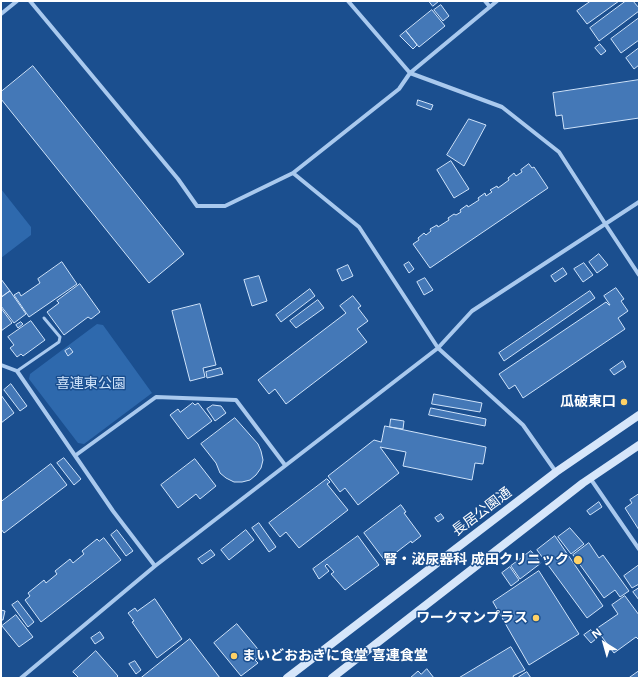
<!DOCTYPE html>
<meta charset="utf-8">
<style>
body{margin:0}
#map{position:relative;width:640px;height:679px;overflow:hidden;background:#1b4f8f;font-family:"Noto Sans",sans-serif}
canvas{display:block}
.frame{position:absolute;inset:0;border:2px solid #fff;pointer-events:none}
.north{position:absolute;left:584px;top:623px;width:40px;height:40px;-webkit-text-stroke:3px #1b4f8f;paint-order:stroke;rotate:323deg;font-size:11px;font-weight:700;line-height:16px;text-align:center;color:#fff}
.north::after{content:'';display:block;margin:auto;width:14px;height:18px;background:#fff;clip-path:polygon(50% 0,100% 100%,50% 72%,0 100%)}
</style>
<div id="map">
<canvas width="640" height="679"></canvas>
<div class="frame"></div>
<div class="north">N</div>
</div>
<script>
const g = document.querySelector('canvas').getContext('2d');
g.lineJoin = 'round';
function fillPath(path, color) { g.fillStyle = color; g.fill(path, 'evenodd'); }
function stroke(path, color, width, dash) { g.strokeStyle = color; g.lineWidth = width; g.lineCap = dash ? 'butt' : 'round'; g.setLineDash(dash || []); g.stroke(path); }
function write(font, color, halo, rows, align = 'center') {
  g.font = font + ' "Noto Sans","Noto Sans JP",sans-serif'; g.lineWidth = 3; g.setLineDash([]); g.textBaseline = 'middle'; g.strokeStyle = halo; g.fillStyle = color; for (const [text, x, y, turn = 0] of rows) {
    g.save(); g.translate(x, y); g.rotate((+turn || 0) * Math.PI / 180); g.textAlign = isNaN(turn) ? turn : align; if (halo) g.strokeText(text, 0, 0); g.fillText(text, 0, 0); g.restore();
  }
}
const green = new Path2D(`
 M 1,189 L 31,227 L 31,235 L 1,258 Z
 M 97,324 L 103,325 L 152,393 L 84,444 L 78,443 L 29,379 L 30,374 Z`);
const building = new Path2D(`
 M 429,1 L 439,1 L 433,6 Z
 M 591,1 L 619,1 L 587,24 L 577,11 Z
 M 626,1 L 633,1 L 639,8 L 639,11 L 599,41 L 590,28 Z
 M 441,5 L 449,16 L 443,21 L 434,10 Z
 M 432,10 L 445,26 L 419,47 L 406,31 Z
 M 639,18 L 639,40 L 621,53 L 611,39 Z
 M 406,31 L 417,45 L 413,49 L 400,36 Z
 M 600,44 L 606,51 L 601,55 L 595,48 Z
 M 639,48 L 639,65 L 634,69 L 626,58 Z
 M 33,66 L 184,254 L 149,283 L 1,99 L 1,92 Z
 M 639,80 L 639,118 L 564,129 L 562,115 L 556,116 L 553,93 Z
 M 418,100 L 433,105 L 431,110 L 417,105 Z
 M 469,119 L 486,125 L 464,166 L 447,155 Z
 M 451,161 L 469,189 L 454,198 L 437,170 Z
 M 529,164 L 532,168 L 534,167 L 548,188 L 430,268 L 413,244 L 419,240 L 418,238 L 424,233 L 426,235 L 431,231 L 430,229 L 437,225 L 438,227 L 449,220 L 448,218 L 454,214 L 456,215 L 461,212 L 460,210 L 467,205 L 468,207 L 479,200 L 478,198 L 485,193 L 486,196 L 492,192 L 490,190 L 497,186 L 498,188 L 509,180 L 508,178 L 514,173 L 516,176 L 522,172 L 521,170 Z
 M 599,254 L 608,265 L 597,273 L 589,262 Z
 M 62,262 L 77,284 L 29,317 L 14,295 L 19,292 L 21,296 L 40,283 L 38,279 Z
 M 409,262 L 414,269 L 409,273 L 404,265 Z
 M 584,263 L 593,275 L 583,282 L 574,269 Z
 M 348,265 L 353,276 L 342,281 L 337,270 Z
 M 563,268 L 567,274 L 555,282 L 551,276 Z
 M 259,276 L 267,301 L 252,306 L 244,280 Z
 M 425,278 L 433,290 L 424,295 L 417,282 Z
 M 1,279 L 10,291 L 1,297 Z
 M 80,284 L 100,312 L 91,319 L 88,317 L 64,335 L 47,312 L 59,303 L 57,301 Z
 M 616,288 L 624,299 L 621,301 L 628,311 L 618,318 L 625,329 L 523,398 L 515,385 L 509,389 L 499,374 L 606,302 L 609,305 L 610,305 L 604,296 Z
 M 310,289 L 315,296 L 281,322 L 276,315 Z
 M 10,291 L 26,314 L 14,323 L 1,306 L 1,298 Z
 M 590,291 L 595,298 L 504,361 L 499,353 Z
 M 353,296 L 361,306 L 358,308 L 368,321 L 357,329 L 367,342 L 286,404 L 275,389 L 269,394 L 258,380 L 346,313 L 340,306 Z
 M 318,300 L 324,308 L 296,328 L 290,321 Z
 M 200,304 L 216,365 L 203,368 L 205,377 L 190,381 L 172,311 Z
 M 1,308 L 12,323 L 1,331 Z
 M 31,321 L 45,340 L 23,356 L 21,354 L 17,357 L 10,348 L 14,345 L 8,337 Z
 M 21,322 L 23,324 L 18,328 L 16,325 Z
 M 70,348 L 73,352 L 68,356 L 65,351 Z
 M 623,361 L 626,367 L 614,375 L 610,370 Z
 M 221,368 L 223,374 L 207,378 L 206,372 Z
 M 11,384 L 27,406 L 20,411 L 4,390 Z
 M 434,394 L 482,403 L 480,412 L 432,404 Z
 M 1,395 L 14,413 L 1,423 Z
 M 193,403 L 195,405 L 198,403 L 212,421 L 188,439 L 170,415 L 178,409 L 180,412 Z
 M 213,405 L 221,406 L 226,413 L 215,421 L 207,409 Z
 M 431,408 L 486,419 L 485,426 L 429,415 Z
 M 235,418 L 258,444 L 261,451 L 263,460 L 261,468 L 256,475 L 250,480 L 242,482 L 234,482 L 226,478 L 220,473 L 216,463 L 201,444 Z
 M 391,419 L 404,421 L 403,429 L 390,427 Z
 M 385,426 L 486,447 L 483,464 L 475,463 L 472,480 L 403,466 L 406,452 L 380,447 L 399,473 L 358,505 L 345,488 L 340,492 L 328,476 L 374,440 L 381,442 Z
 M 64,458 L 81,479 L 74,485 L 57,463 Z
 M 195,459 L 216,486 L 200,499 L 196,494 L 178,508 L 161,485 Z
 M 51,464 L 67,485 L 4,533 L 1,529 L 1,502 Z
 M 327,479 L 330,482 L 327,484 L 348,510 L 299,548 L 286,532 L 280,537 L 269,523 Z
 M 639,494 L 639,530 L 625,508 L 632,503 L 630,500 Z
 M 599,502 L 602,507 L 590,515 L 587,511 Z
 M 401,505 L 406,512 L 404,513 L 421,536 L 412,543 L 411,541 L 385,561 L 364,533 Z
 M 441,514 L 444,518 L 438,522 L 435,518 Z
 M 259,523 L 276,547 L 269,552 L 252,528 Z
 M 570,528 L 584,544 L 571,554 L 558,537 Z
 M 117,530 L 133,551 L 126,556 L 111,535 Z
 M 246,530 L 254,540 L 229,560 L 221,550 Z
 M 358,536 L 379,565 L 345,590 L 331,574 L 334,572 L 327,564 L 325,566 L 329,571 L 319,579 L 313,569 Z
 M 555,536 L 603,606 L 587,618 L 537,550 Z
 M 104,538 L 121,560 L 41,622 L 25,600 L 30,596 L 28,593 L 44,580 L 46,583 L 57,574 L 55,571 L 70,559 L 73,563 L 84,554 L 82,551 L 97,539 L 99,541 Z
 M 589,543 L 599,558 L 603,555 L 629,591 L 620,597 L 615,590 L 604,598 L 573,555 Z
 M 211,550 L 215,555 L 202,564 L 198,559 Z
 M 531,551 L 541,563 L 520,579 L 511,566 Z
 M 639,565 L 639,584 L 632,588 L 624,576 Z
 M 510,567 L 519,580 L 511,586 L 502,573 Z
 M 539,571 L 579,634 L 529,665 L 493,602 Z
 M 639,588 L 639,600 L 633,592 Z
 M 625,596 L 639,615 L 639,640 L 636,637 L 614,653 L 596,629 L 618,614 L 612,605 Z
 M 155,599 L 182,639 L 157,658 L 132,622 L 134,621 L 128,613 L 135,608 L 137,611 Z
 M 18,601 L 34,622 L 28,627 L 12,605 Z
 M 1,610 L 5,611 L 3,620 L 1,620 Z
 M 16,615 L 33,637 L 19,647 L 2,626 Z
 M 237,624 L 262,654 L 255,660 L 258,663 L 241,676 L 214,643 Z
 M 591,630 L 597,638 L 591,643 L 584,635 Z
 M 100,632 L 104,638 L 95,644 L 91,638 Z
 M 190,639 L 220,678 L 141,678 Z
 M 511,647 L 525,670 L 513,676 L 514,678 L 459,678 Z
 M 96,651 L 118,676 L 116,678 L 79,678 L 73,672 Z
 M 135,661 L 141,670 L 136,674 L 129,664 Z
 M 427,669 L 434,678 L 410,678 L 418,671 L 421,674 Z
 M 639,671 L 639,678 L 629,678 Z
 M 527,672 L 531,678 L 520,678 L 519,677 Z`);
const lane = new Path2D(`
 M 17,371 L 59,342 L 60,337 L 44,318`);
const street = new Path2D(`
 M 30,1 L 178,179 L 197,206 L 225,206 L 293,173 L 399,89 L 410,73 L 497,1
 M 348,1 L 410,73 L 502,107 L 559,152 L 606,225 L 639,275
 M 485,1 L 490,7
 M 1,14 L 17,1
 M 293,173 L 359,227 L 438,348 L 523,425 L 556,472
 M 1,365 L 17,371 L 113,511 L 155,566
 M 76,455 L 156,397 L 236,400 L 285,465
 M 590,478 L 639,549
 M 21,678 L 155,566 L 438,348 L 472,311 L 639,202`);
const secondary = new Path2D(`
 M 287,678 L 556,472 L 639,415
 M 332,678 L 583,483 L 639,445`);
const markers = [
 [624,402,4,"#ffd166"],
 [578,560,5,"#ffd166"],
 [536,618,4,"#ffd166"],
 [234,656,4,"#ffd166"]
];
const parkNames = [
 ["喜連東公園",91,384]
];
const poiNames = [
 ["瓜破東口",616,402],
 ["腎・泌尿器科 成田クリニック",569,560],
 ["ワークマンプラス",528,618],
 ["まいどおおきに食堂 喜連食堂",242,656,"left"]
];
const streetNames = [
 ["長居公園通",482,512,-37]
];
fillPath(green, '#2e69ad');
fillPath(building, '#4478b7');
stroke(building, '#cfe3fa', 1);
stroke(lane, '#a9c9ee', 3);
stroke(street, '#a9c9ee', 4);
stroke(secondary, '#d6e6fa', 8);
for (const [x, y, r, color] of markers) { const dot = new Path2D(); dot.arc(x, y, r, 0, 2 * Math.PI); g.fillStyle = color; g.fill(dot); stroke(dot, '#1b4f8f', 1.5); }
write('14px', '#cfe3fa', '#1b4f8f', parkNames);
write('bold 14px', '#fff', '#1b4f8f', poiNames, 'right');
write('14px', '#fff', '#1b4f8f', streetNames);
</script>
